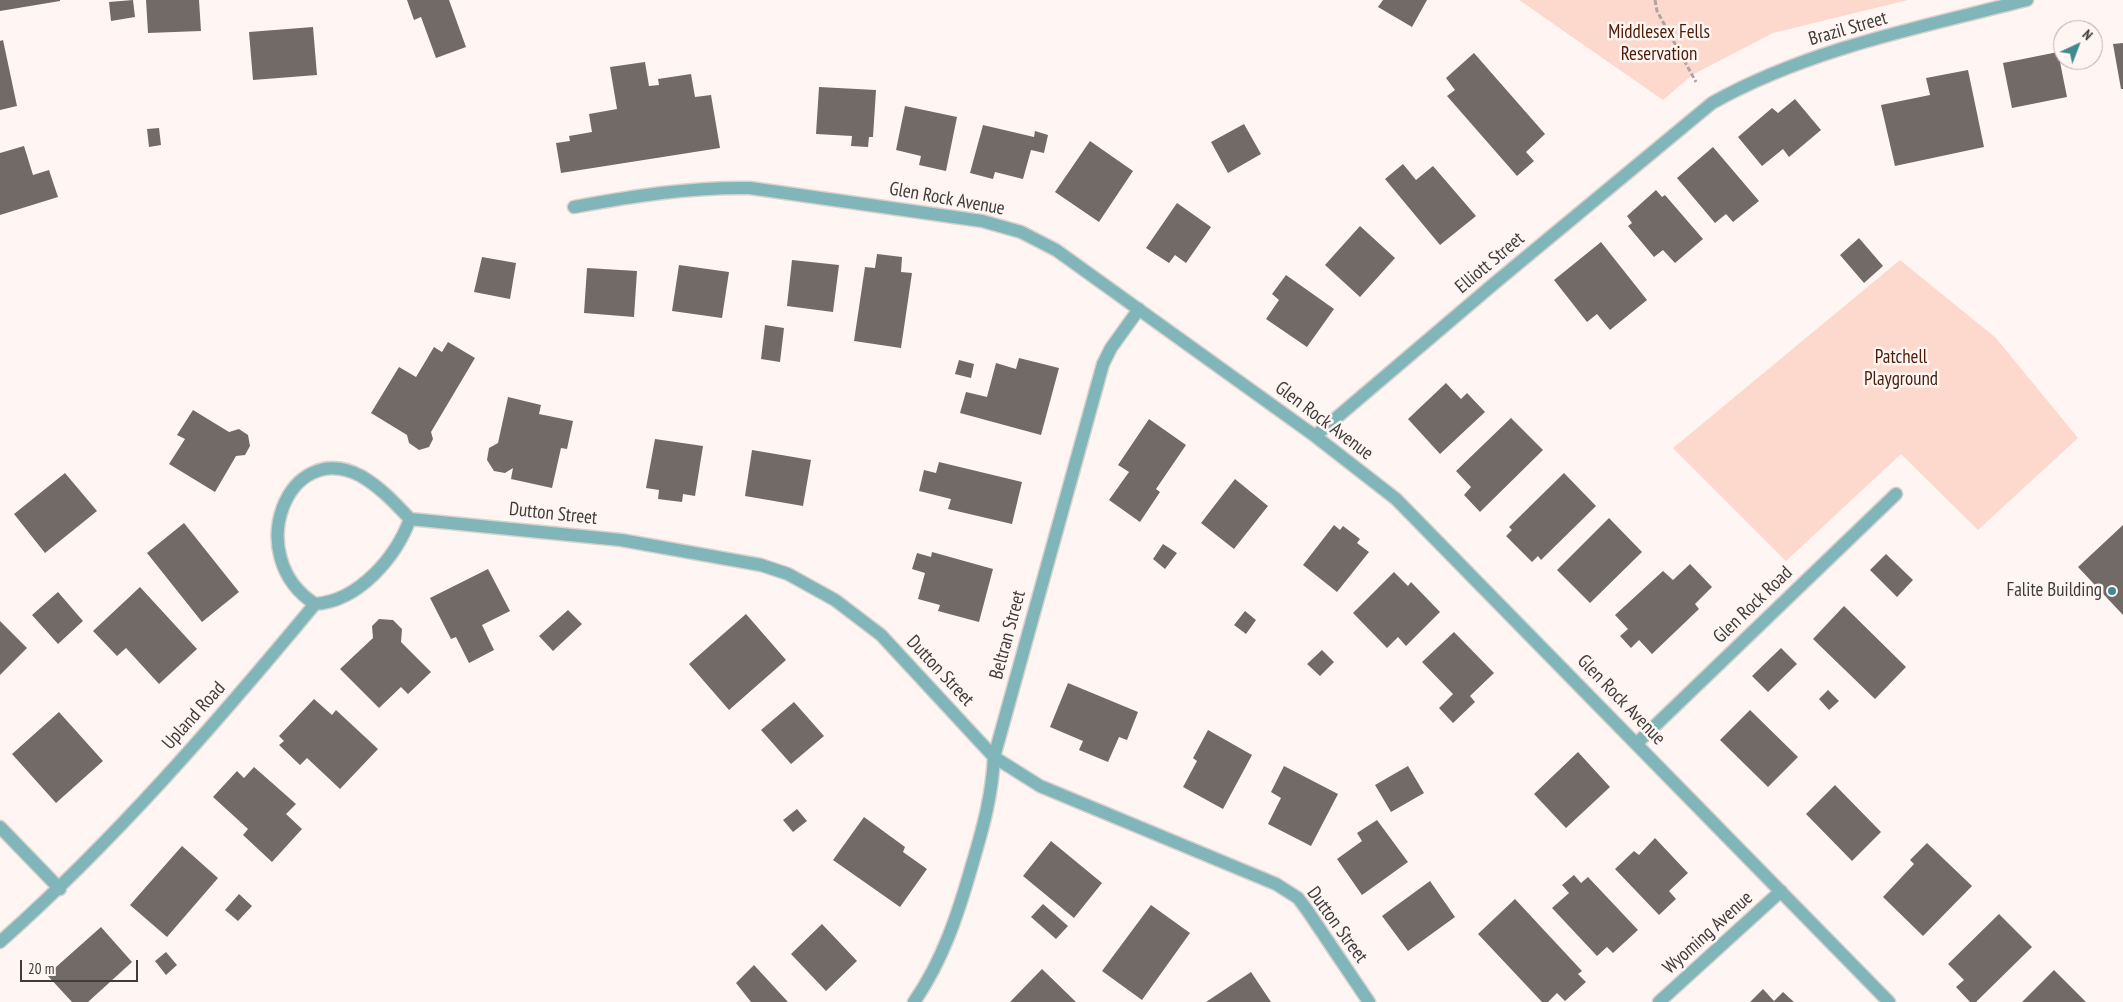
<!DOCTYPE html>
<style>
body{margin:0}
#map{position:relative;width:2123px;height:1002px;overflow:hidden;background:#fff6f3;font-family:"PT Sans Narrow",sans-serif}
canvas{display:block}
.north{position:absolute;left:2053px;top:20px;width:50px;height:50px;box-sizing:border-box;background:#fff6f3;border:1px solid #b2aca9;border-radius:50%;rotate:43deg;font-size:14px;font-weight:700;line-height:20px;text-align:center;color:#3f3c3a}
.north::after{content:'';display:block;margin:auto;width:18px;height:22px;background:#428a8e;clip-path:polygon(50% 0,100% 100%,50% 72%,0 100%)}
.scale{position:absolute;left:20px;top:960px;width:118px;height:22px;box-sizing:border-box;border:2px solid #3f3c3a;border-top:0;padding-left:6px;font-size:15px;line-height:18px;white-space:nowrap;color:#3f3c3a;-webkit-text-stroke:4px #fff6f3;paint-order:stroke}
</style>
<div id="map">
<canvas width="2123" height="1002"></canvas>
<div class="north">N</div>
<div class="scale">20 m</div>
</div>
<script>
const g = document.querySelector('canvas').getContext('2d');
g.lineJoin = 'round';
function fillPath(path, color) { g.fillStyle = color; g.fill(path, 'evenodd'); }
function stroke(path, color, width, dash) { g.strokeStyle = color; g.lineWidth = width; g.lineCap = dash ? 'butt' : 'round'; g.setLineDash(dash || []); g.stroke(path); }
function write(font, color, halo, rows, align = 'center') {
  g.font = font + ' "PT Sans Narrow",sans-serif'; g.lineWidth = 5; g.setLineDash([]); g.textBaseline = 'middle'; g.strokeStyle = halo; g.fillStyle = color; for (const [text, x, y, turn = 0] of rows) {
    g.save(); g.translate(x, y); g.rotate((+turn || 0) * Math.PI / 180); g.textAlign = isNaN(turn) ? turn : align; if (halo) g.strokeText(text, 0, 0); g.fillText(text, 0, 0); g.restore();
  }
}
const green = new Path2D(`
 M 1519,0 L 1908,0 L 1773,33 L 1692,75 L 1663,100 Z
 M 1900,260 L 1996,338 L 2078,438 L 1978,530 L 1901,454 L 1786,561 L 1673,448 Z`);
const building = new Path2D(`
 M 0,0 L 60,0 L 60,1 L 0,11 Z
 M 133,0 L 135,17 L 111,21 L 109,2 Z
 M 146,0 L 199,0 L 201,31 L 148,33 Z
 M 407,0 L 449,0 L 466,47 L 436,58 L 421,17 L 414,20 Z
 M 1383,0 L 1427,0 L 1412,27 L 1378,7 Z
 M 313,27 L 317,75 L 253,80 L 249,32 Z
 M 3,40 L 17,106 L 0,110 L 0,41 Z
 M 2123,43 L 2123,89 L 2121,89 L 2113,44 Z
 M 2058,52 L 2067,97 L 2012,108 L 2003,63 Z
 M 1474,53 L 1545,134 L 1526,152 L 1534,161 L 1517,176 L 1447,96 L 1455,90 L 1446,78 Z
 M 645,62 L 649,86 L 659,85 L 658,79 L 691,74 L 695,97 L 711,95 L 720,148 L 561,173 L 556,143 L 570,141 L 569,136 L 592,132 L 589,114 L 617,109 L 610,67 Z
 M 1968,70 L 1984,147 L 1895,166 L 1881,105 L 1930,95 L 1926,78 Z
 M 819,87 L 876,90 L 873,137 L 869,137 L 868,147 L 851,146 L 852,136 L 816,134 Z
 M 1795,99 L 1821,130 L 1789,157 L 1783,149 L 1762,166 L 1738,137 L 1772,108 L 1778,113 Z
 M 905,106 L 957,117 L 946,171 L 919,165 L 921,156 L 896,150 Z
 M 1244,124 L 1261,154 L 1228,173 L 1211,142 Z
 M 983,125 L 1034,137 L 1035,131 L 1048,135 L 1044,153 L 1031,150 L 1023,179 L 995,172 L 993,179 L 970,173 Z
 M 159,128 L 161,145 L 149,147 L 147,129 Z
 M 1090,141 L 1133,171 L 1099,222 L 1055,192 Z
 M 24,146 L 33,175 L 49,170 L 58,197 L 0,215 L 0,153 Z
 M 1713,147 L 1759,201 L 1733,222 L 1726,214 L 1715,223 L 1677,178 Z
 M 1403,164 L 1416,180 L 1433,166 L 1476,216 L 1440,245 L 1385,179 Z
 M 1656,190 L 1662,197 L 1665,195 L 1703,239 L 1675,263 L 1663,250 L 1654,257 L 1628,226 L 1632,223 L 1627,216 Z
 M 1177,203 L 1211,227 L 1186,263 L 1175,255 L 1169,263 L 1146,248 Z
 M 1360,226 L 1395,258 L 1360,297 L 1325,265 Z
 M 1859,238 L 1883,266 L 1864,283 L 1840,255 Z
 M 1601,242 L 1647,300 L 1610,330 L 1597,314 L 1587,322 L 1554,280 Z
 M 877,254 L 902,257 L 901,272 L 912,273 L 901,348 L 854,341 L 865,267 L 875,268 Z
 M 482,257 L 516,263 L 510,299 L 474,292 Z
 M 792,260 L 839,265 L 833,312 L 787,306 Z
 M 679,265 L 729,272 L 722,318 L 672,311 Z
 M 587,268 L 637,271 L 634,317 L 584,313 Z
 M 1286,275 L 1334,309 L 1307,347 L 1266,319 L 1279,300 L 1272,294 Z
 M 765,325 L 784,328 L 780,362 L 761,359 Z
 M 448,342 L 475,358 L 431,432 L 433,439 L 429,447 L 419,450 L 409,443 L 407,435 L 371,413 L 399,367 L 416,377 L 434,347 L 442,352 Z
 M 1019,358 L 1059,368 L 1041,435 L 960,413 L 966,392 L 987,397 L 996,363 L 1016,369 Z
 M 959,360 L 974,364 L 971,378 L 955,374 Z
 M 1446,383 L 1461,399 L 1467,393 L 1485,412 L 1440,454 L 1408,419 Z
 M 508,397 L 541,405 L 539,414 L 573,421 L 567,449 L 561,448 L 552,488 L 511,479 L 513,468 L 505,473 L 494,471 L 487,460 L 489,448 L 498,443 Z
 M 193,410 L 229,432 L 239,429 L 248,435 L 250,446 L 245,455 L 236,456 L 215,492 L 169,464 L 185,439 L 177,435 Z
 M 1511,418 L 1543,450 L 1480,512 L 1464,495 L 1471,487 L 1456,471 Z
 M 1149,419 L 1186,445 L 1156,489 L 1160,492 L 1140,522 L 1109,500 L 1129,472 L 1118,465 Z
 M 655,439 L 703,446 L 695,496 L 683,494 L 682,502 L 658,499 L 659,490 L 646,488 Z
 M 752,450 L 811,460 L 803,506 L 745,496 Z
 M 939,462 L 1022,482 L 1012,524 L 948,509 L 951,499 L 919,491 L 924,470 L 936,473 Z
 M 65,473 L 97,511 L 45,553 L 14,514 Z
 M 1564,473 L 1596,506 L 1541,560 L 1538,556 L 1532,562 L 1506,536 L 1512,530 L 1509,527 Z
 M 1235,479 L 1268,506 L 1234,549 L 1201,523 Z
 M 1609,518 L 1642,552 L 1590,603 L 1557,570 Z
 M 184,523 L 239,592 L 202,622 L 147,553 Z
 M 1334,525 L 1340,530 L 1343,526 L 1360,539 L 1357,543 L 1369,552 L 1337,592 L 1303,565 Z
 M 2123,525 L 2123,615 L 2078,567 Z
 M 1163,544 L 1177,553 L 1165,569 L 1153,559 Z
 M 932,552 L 993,569 L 979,622 L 938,611 L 940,605 L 918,599 L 925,573 L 912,569 L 917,553 L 931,557 Z
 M 1886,554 L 1913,580 L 1897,597 L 1870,570 Z
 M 1690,564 L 1712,587 L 1695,604 L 1699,609 L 1652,654 L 1639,640 L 1631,648 L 1620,636 L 1628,629 L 1615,615 L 1663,571 L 1673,580 Z
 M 488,569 L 510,611 L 482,625 L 494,650 L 469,663 L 456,637 L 451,639 L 430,598 Z
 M 1394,572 L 1408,586 L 1411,582 L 1440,612 L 1406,646 L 1398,637 L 1387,648 L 1353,613 Z
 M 140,587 L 197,649 L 159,684 L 126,648 L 117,656 L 93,631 Z
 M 58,592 L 83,621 L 58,644 L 32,615 Z
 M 1844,606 L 1906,667 L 1875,699 L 1813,639 Z
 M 568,610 L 582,624 L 553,651 L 539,636 Z
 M 1245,611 L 1256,620 L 1246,634 L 1234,625 Z
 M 746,614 L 786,660 L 729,710 L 689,664 Z
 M 379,619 L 393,620 L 402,629 L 401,642 L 431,672 L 408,694 L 401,687 L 379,708 L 340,669 L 373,638 L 372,626 Z
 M 0,621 L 27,648 L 0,675 Z
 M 1454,632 L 1494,673 L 1470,696 L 1475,702 L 1453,723 L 1439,708 L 1453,694 L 1422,662 Z
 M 1781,648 L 1797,664 L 1768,692 L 1752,676 Z
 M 1322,650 L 1334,662 L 1320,676 L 1307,664 Z
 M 1068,683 L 1138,712 L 1127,740 L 1119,737 L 1108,762 L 1079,750 L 1083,741 L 1050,727 Z
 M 1828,690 L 1839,701 L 1829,710 L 1819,699 Z
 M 314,699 L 332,715 L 336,710 L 378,749 L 340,789 L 307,758 L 300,765 L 279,745 L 284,741 L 279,736 Z
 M 794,702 L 824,736 L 791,764 L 761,730 Z
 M 1750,710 L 1798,757 L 1768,787 L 1720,740 Z
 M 59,712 L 103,761 L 56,803 L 12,754 Z
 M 1208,730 L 1252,755 L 1223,809 L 1183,787 L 1197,761 L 1193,758 Z
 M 1578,752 L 1610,787 L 1566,828 L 1534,794 Z
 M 1284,766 L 1338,794 L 1311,846 L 1268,824 L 1281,798 L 1271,792 Z
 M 1408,766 L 1424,793 L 1391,812 L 1375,785 Z
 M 254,767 L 296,804 L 286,814 L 302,829 L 272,862 L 243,835 L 248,829 L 213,797 L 237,771 L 244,778 Z
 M 1835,785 L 1881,832 L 1852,861 L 1806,814 Z
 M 797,809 L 807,821 L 793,832 L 783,820 Z
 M 864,817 L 905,847 L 903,852 L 927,869 L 900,907 L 833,860 Z
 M 1377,820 L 1408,862 L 1362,895 L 1337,859 L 1362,841 L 1357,833 Z
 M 1655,838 L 1688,873 L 1669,891 L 1676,899 L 1659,915 L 1615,869 L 1634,851 L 1639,855 Z
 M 1051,841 L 1102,883 L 1074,918 L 1023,876 Z
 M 1927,843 L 1972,886 L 1923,936 L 1883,897 L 1914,864 L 1910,860 Z
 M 182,846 L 218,878 L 167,937 L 130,905 Z
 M 1574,875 L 1581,883 L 1588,877 L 1638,930 L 1613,953 L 1607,947 L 1597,956 L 1552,908 L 1569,893 L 1562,885 Z
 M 1430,881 L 1455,917 L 1408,951 L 1382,916 Z
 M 239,894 L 252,906 L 238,921 L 225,910 Z
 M 1515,899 L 1582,971 L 1578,974 L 1586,982 L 1565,1001 L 1557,993 L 1548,1002 L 1542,1002 L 1478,934 Z
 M 1043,904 L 1068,926 L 1056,939 L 1031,917 Z
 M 1151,905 L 1190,933 L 1142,1000 L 1102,971 Z
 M 1999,914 L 2032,947 L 1976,1002 L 1970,1002 L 1956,987 L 1964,980 L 1948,964 Z
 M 822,924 L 857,961 L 826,991 L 791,954 Z
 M 101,927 L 132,962 L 88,1002 L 72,1002 L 47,975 Z
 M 166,952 L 177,965 L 166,975 L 155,961 Z
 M 754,965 L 788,1002 L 751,1002 L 736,983 Z
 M 1042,969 L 1076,1002 L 1010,1002 Z
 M 2054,970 L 2086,1002 L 2022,1002 Z
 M 1251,972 L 1271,1002 L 1206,1002 Z
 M 1763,989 L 1774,1001 L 1783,992 L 1794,1002 L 1750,1002 Z`);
const path = new Path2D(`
 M 1655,0 L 1657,11 L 1696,82`);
const minor = new Path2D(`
 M 574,207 C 633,196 690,187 750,188 L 982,221 L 1021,232 L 1056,250 L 1315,436 L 1396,499 L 1889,1002
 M 1315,436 L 1496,282 L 1712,103 C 1808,49 1921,27 2027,0
 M 410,519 L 621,540 L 761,565 L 788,574 L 835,600 L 881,635 L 994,757 L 1040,786 L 1276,884 L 1298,898 L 1307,910 L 1369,1002
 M 315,604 C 241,556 288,437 361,476 C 380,487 395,503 410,519
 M 1637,743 L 1896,494
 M 0,827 L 60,889
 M 0,942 C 115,840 217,722 315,604 C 359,601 396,557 410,519
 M 914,1002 C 943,960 958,914 972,865 C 983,828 992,796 994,757 L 1103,364 L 1111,348 L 1139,309
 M 1659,1002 L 1781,891`);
const markers = [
 [2112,591,5,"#428a8e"]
];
const streetNames = [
 ["Brazil Street",1848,29,-16],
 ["Glen Rock Avenue",947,199,10],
 ["Elliott Street",1490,263,-40],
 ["Glen Rock Avenue",1324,421,37],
 ["Dutton Street",553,514,6],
 ["Glen Rock Road",1753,605,-44],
 ["Beltran Street",1008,635,-75],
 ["Dutton Street",940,671,47],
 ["Glen Rock Avenue",1621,700,46],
 ["Upland Road",194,716,-48],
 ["Dutton Street",1337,925,54],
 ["Wyoming Avenue",1708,933,-42]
];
const parkNames = [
 ["Middlesex Fells",1659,33],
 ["Reservation",1659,55],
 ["Patchell",1901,358],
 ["Playground",1901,380]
];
const poiNames = [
 ["Falite Building",2102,591]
];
fillPath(green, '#fcd9cc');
fillPath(building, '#726a67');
stroke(minor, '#d9d1ce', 15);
stroke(path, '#aca6a3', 3, [5, 2.5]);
stroke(minor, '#80b6b9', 12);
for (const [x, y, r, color] of markers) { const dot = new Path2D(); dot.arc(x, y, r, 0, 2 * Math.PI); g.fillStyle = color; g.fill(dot); stroke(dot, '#fff6f3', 2); }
write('19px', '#3f3c3a', '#fff6f3', streetNames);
write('19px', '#4b1c08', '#fff6f3', parkNames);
write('19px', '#3f3c3a', '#fff6f3', poiNames, 'right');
</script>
